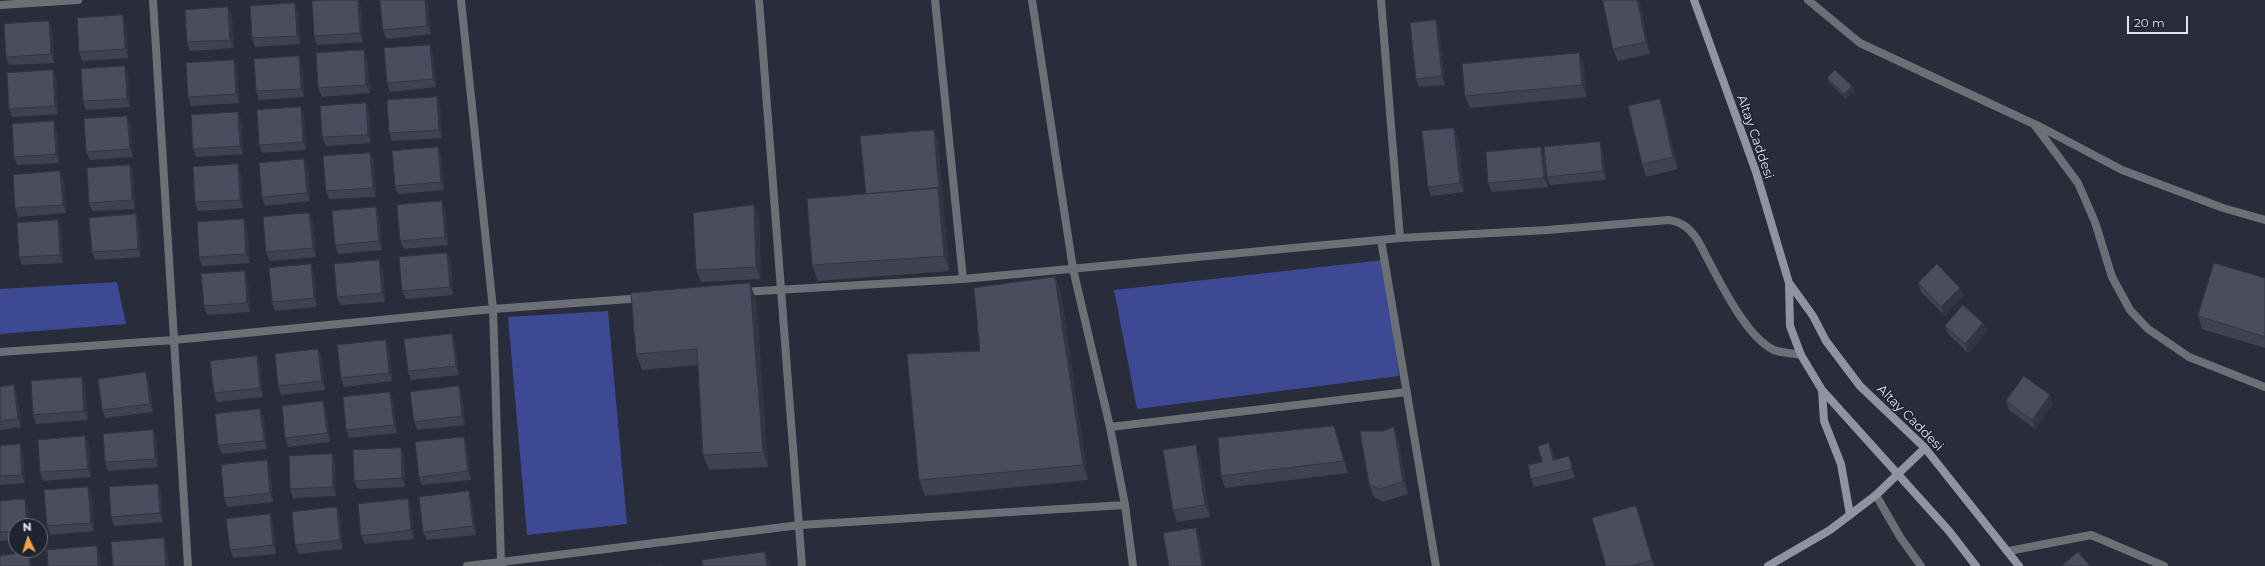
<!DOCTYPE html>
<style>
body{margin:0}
#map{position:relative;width:2265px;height:566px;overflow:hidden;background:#292c3b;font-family:Montserrat,sans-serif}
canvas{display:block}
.north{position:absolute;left:8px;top:518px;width:40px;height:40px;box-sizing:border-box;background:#1f2330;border:1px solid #6d707c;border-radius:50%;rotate:356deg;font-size:11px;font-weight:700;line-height:16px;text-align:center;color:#e1e3ed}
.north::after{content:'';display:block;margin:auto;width:14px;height:18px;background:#f7a248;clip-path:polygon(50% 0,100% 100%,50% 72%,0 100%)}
.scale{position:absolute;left:2127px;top:16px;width:61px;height:18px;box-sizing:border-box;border:2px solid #e1e3ed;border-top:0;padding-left:5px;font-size:12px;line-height:14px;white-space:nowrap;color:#e1e3ed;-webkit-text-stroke:3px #1f2330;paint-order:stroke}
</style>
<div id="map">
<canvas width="2265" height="566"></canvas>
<div class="north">N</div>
<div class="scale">20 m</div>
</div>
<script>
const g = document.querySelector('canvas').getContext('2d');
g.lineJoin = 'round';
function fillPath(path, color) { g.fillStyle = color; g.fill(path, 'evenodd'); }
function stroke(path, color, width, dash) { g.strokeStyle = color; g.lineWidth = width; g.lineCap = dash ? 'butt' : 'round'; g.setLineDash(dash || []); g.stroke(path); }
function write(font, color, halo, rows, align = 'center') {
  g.font = font + ' Montserrat,sans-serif'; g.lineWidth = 3; g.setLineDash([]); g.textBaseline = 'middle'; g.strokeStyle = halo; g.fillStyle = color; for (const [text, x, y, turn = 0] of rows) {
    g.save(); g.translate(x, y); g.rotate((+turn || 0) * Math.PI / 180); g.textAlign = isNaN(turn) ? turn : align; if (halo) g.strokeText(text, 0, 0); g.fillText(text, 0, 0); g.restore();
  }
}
const green = new Path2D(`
 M 1384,260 L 1399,376 L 1137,409 L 1114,290 Z
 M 117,282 L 126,324 L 0,334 L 0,289 Z
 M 608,311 L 627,524 L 527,535 L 508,317 Z`);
const minor = new Path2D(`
 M 153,0 L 188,566
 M 461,0 L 493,309 L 501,562 L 800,525 L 1125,505 L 1110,427 L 1073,269 L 1032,0
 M 759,0 L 802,566
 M 935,0 L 963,279
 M 1381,0 L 1400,238
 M 1808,0 L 1860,43 L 2034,124 L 2078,183 L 2095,222 L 2112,277 L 2130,310 L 2148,329 L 2189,357 L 2265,387
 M 0,5 L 78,0
 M 2037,125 L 2122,170 L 2223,208 L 2265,220
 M 1381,240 L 1436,566
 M 742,292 L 963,279 L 1400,238 L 1547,230 L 1669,220 C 1682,222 1689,228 1697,239 C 1714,269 1743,336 1774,350 C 1781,353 1792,353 1801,355
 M 0,352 L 174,340 L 493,309 L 643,298
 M 1110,427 L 1407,392
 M 1876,495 L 1900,537 L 1921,566
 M 1125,505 L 1133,566
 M 2009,551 L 2091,535 L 2164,566
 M 467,566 L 501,562 L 502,566`);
const secondary = new Path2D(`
 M 1694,0 L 1756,172 L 1789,283 L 1790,326 L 1801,355 L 1822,390 L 1949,531 L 1976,566
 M 1790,284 L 1813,316 L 1826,341 L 1860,386 L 1925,448 L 2019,566
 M 1822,390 L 1824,421 L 1841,464 L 1850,515
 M 1768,566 L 1830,530 L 1876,495 L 1925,448`);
const wall = new Path2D(`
 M 326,0 L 358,0 L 361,7 L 363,42 L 317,45 L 314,36 Z
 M 1603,0 L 1639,0 L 1650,54 L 1618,61 L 1613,49 Z
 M 295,3 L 298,12 L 300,44 L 255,47 L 252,38 Z
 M 428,3 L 431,34 L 386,39 L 383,30 Z
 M 228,7 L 232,16 L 234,48 L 190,51 L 187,42 Z
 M 1436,20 L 1439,29 L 1445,85 L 1419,87 L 1416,79 Z
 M 126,24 L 128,58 L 82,61 L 79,52 Z
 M 52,30 L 54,63 L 9,65 L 6,57 Z
 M 433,53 L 436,87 L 390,92 L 387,83 Z
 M 1579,53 L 1584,65 L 1587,97 L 1470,108 L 1465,96 Z
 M 299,56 L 302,65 L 304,97 L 259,100 L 256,91 Z
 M 367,58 L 370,93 L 322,97 L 318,88 Z
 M 234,60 L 237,69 L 239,103 L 191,106 L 188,97 Z
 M 53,70 L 56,79 L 58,114 L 12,117 L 9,109 Z
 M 128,74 L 130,107 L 86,110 L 83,101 Z
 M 1827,78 L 1852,86 L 1854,91 L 1846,99 L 1829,82 Z
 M 440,105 L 442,138 L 392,141 L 389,133 Z
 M 369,111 L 371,143 L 326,146 L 322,137 Z
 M 1664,111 L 1678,169 L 1646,177 L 1642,164 Z
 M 238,112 L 241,120 L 243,154 L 196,157 L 193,149 Z
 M 304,116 L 306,150 L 262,153 L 259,145 Z
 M 130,124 L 133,157 L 90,160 L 86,152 Z
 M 57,130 L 59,163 L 17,165 L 14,157 Z
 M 934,130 L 938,142 L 949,271 L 818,281 L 812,265 L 866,194 Z
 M 1458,136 L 1464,192 L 1431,196 L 1428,187 Z
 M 1600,142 L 1603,151 L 1606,180 L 1550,185 L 1547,177 Z
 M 438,147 L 441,156 L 444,190 L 398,194 L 395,186 Z
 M 1541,147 L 1545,156 L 1548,187 L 1492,192 L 1488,183 Z
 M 370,153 L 374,162 L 376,197 L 329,199 L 326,191 Z
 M 304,159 L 308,168 L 310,201 L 265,206 L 262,197 Z
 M 130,165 L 133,174 L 135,209 L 92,211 L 89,203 Z
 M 241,173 L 243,208 L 198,211 L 195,202 Z
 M 64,180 L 66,213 L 18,217 L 15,208 Z
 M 376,207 L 379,216 L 382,250 L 338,254 L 335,245 Z
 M 445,210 L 448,245 L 404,249 L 400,241 Z
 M 309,213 L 313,222 L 316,257 L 270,261 L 266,252 Z
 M 136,214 L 139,223 L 141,257 L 95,260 L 92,252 Z
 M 759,217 L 761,279 L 701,282 L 696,270 Z
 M 247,227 L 250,263 L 202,266 L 199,257 Z
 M 61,229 L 63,263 L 22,265 L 19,257 Z
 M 447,253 L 451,261 L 453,295 L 406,299 L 402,291 Z
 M 383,269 L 385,302 L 340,305 L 337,297 Z
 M 314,273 L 317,307 L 275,311 L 272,302 Z
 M 1055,277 L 1061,293 L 1088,480 L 925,496 L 919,480 L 980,351 Z
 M 2265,278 L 2265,348 L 2202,329 L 2198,316 Z
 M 248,280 L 250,312 L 207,315 L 204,306 Z
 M 1918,283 L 1964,296 L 1944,315 L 1921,292 Z
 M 756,299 L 768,467 L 709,470 L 703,455 L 698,365 L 642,370 L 636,354 Z
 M 1983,323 L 1987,332 L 1968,353 L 1948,334 L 1945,326 Z
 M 452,334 L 455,342 L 459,375 L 411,380 L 408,371 Z
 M 386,340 L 389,348 L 392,381 L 344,387 L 341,378 Z
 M 318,349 L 322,358 L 325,390 L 281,395 L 278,386 Z
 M 257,356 L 260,365 L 263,397 L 217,402 L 214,393 Z
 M 149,381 L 153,412 L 105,418 L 102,410 Z
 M 85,386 L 88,420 L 36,424 L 33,415 Z
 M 459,386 L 462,395 L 465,425 L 417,430 L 414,422 Z
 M 0,387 L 17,394 L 21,427 L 0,430 Z
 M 390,392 L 393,400 L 397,433 L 349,438 L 346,430 Z
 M 2006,401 L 2053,404 L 2035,429 L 2009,410 Z
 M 326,410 L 330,442 L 288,447 L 285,438 Z
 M 264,417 L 267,449 L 222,454 L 218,445 Z
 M 1334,426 L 1338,438 L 1348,473 L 1225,488 L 1221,476 Z
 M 1394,427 L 1398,439 L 1408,494 L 1383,502 L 1374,497 L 1369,484 L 1383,431 Z
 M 153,430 L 156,439 L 158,467 L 108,471 L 105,462 Z
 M 464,437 L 467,446 L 471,480 L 422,485 L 419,477 Z
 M 20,444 L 23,453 L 25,483 L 0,485 L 0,446 Z
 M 89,445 L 91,477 L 43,481 L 40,472 Z
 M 401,448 L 404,456 L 405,487 L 358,489 L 354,481 Z
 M 1553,452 L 1554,459 L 1569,456 L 1572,464 L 1575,478 L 1534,487 L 1531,479 L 1542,462 Z
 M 332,454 L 335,463 L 336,496 L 293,498 L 290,489 Z
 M 1200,457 L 1210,517 L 1177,522 L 1173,510 Z
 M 267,460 L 270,468 L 273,502 L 227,507 L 224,498 Z
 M 158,484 L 161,492 L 163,522 L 114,526 L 111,517 Z
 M 88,487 L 92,496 L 94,531 L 50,535 L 47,526 Z
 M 408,499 L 411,508 L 414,539 L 365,544 L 361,536 Z
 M 472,500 L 476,535 L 427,540 L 423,532 Z
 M 0,501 L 28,508 L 16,526 L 16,540 L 0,541 Z
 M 1636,506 L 1640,518 L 1654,566 L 1606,566 Z
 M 270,514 L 273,523 L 276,554 L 233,558 L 230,550 Z
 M 340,516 L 343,549 L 299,554 L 295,545 Z`);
const shadedWall = new Path2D(`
 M 358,0 L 361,7 L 363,42 L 360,33 Z
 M 425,0 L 427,0 L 428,3 L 431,34 L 427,26 Z
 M 1637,0 L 1639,0 L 1650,54 L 1646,42 Z
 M 295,3 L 298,12 L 300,44 L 297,36 Z
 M 228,7 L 232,16 L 234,48 L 230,40 Z
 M 123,15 L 126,24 L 128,58 L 125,49 Z
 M 1436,20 L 1439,29 L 1445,85 L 1442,76 Z
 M 49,21 L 52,30 L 54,63 L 51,54 Z
 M 430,45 L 433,53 L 436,87 L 433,79 Z
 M 364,50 L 367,58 L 370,93 L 366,85 Z
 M 1579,53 L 1584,65 L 1587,97 L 1582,85 Z
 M 299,56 L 302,65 L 304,97 L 301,89 Z
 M 234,60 L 237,69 L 239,103 L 236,94 Z
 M 125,66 L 128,74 L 130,107 L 127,99 Z
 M 53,70 L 56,79 L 58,114 L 55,106 Z
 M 1852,86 L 1854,91 L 1846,99 L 1844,94 Z
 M 437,97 L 440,105 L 442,138 L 439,130 Z
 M 1660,99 L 1664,111 L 1678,169 L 1673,157 Z
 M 366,103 L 369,111 L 371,143 L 368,135 Z
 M 301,107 L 304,116 L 306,150 L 303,142 Z
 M 238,112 L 241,120 L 243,154 L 240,146 Z
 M 127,116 L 130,124 L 133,157 L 130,149 Z
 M 54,121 L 57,130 L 59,163 L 56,154 Z
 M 1454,128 L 1458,136 L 1464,192 L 1460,183 Z
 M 934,130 L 938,142 L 949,271 L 944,256 L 938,188 Z
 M 1600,142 L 1603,151 L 1606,180 L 1603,171 Z
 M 438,147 L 441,156 L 444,190 L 441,182 Z
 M 1541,147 L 1545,156 L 1548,187 L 1544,178 Z
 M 370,153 L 374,162 L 376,197 L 373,188 Z
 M 304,159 L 308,168 L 310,201 L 307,193 Z
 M 238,164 L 241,173 L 243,208 L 240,200 Z
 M 130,165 L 133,174 L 135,209 L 132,200 Z
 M 60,171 L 64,180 L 66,213 L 63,205 Z
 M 442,201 L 445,210 L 448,245 L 445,237 Z
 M 754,205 L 759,217 L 761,279 L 756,267 Z
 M 376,207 L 379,216 L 382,250 L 379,241 Z
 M 309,213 L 313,222 L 316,257 L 313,248 Z
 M 136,214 L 139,223 L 141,257 L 138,249 Z
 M 244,219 L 247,227 L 250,263 L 246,254 Z
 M 58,220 L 61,229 L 63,263 L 60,255 Z
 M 447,253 L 451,261 L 453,295 L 450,287 Z
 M 379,260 L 383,269 L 385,302 L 382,293 Z
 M 311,264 L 314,273 L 317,307 L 314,298 Z
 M 245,271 L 248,280 L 250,312 L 247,303 Z
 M 1055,277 L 1061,293 L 1088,480 L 1083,465 Z
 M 750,283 L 756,299 L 768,467 L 763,452 Z
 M 1960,288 L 1964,296 L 1944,315 L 1941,307 Z
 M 1983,323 L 1987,332 L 1968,353 L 1965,344 Z
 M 452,334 L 455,342 L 459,375 L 456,366 Z
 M 386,340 L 389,348 L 392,381 L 389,373 Z
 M 318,349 L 322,358 L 325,390 L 322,381 Z
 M 257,356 L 260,365 L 263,397 L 260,388 Z
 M 146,372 L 149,381 L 153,412 L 150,404 Z
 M 82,377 L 85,386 L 88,420 L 84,411 Z
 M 14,385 L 17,394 L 21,427 L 18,419 Z
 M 459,386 L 462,395 L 465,425 L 462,416 Z
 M 390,392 L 393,400 L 397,433 L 394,425 Z
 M 2050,395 L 2053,404 L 2035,429 L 2032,420 Z
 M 323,401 L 326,410 L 330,442 L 327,433 Z
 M 260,409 L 264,417 L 267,449 L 264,441 Z
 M 1334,426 L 1338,438 L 1348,473 L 1344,461 Z
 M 1394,427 L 1398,439 L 1408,494 L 1403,482 Z
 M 153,430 L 156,439 L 158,467 L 155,459 Z
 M 85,436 L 89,445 L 91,477 L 88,469 Z
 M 464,437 L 467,446 L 471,480 L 468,471 Z
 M 1549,443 L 1553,452 L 1556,468 L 1553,460 Z
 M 20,444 L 23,453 L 25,483 L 22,475 Z
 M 1196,445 L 1200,457 L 1210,517 L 1205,505 Z
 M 401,448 L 404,456 L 405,487 L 402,478 Z
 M 332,454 L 335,463 L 336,496 L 333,487 Z
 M 1569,456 L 1572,464 L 1575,478 L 1572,469 Z
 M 267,460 L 270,468 L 273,502 L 270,493 Z
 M 158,484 L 161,492 L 163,522 L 160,513 Z
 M 88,487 L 92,496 L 94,531 L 91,523 Z
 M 469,491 L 472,500 L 476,535 L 473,526 Z
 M 25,499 L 28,508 L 30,526 L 27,526 Z
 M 408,499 L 411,508 L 414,539 L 411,530 Z
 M 1636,506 L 1640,518 L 1654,566 L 1652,560 Z
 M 337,507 L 340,516 L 343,549 L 340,540 Z
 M 270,514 L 273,523 L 276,554 L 273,545 Z
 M 1196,528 L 1200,540 L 1205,566 L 1202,566 Z
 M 164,538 L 167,546 L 169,566 L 166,566 Z
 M 97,546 L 100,555 L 101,566 L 98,566 Z
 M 28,552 L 31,560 L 32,566 L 30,566 Z
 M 765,552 L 770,564 L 770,566 L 767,566 Z`);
const building = new Path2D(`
 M 326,0 L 358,0 L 360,33 L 314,36 L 312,1 Z
 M 380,0 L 425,0 L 427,26 L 383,30 Z
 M 1603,0 L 1637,0 L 1646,42 L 1613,49 Z
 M 295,3 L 297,36 L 252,38 L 250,6 Z
 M 228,7 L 230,40 L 187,42 L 185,10 Z
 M 123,15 L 125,49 L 79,52 L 77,18 Z
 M 1436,20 L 1442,76 L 1416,79 L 1410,23 Z
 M 49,21 L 51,54 L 6,57 L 4,24 Z
 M 430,45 L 433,79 L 387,83 L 384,48 Z
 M 364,50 L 366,85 L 318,88 L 316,53 Z
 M 1579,53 L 1582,85 L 1465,96 L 1462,64 Z
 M 299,56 L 301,89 L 256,91 L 254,59 Z
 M 234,60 L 236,94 L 188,97 L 186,63 Z
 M 125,66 L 127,99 L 83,101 L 81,69 Z
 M 53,70 L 55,106 L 9,109 L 7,73 Z
 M 1835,70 L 1852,86 L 1844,94 L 1827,78 Z
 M 437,97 L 439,130 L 389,133 L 387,100 Z
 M 1660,99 L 1673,157 L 1642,164 L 1628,106 Z
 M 366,103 L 368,135 L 322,137 L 320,106 Z
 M 301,107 L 303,142 L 259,145 L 257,110 Z
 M 238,112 L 240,146 L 193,149 L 191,115 Z
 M 127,116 L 130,149 L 86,152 L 84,119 Z
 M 54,121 L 56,154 L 14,157 L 12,124 Z
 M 1454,128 L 1460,183 L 1428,187 L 1422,131 Z
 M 934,130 L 939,191 L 938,188 L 866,194 L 860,136 Z
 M 1600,142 L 1603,171 L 1547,177 L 1544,147 Z
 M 438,147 L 441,182 L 395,186 L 392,151 Z
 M 1541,147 L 1544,178 L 1488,183 L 1486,152 Z
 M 370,153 L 373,188 L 326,191 L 323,156 Z
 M 304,159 L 307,193 L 262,197 L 259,163 Z
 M 238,164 L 240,200 L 195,202 L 193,167 Z
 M 130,165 L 132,200 L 89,203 L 87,168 Z
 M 60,171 L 63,205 L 15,208 L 13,175 Z
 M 938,188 L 944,256 L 812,265 L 807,199 Z
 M 442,201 L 445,237 L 400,241 L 397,205 Z
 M 754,205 L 756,267 L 696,270 L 693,213 Z
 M 376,207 L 379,241 L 335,245 L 332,211 Z
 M 309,213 L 313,248 L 266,252 L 263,217 Z
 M 136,214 L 138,249 L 92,252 L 89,218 Z
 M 244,219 L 246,254 L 199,257 L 197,222 Z
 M 58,220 L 60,255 L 19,257 L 17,223 Z
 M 447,253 L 450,287 L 402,291 L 399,257 Z
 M 379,260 L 382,293 L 337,297 L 334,264 Z
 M 2214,263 L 2265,278 L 2265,337 L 2198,316 Z
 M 311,264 L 314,298 L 272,302 L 269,268 Z
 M 1937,264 L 1960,288 L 1941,307 L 1918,283 Z
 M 245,271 L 247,303 L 204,306 L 201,274 Z
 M 1055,277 L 1083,465 L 919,480 L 907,354 L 980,351 L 974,288 Z
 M 750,283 L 763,452 L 703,455 L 697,349 L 636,354 L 631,293 Z
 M 1963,305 L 1983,323 L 1965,344 L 1945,326 Z
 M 452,334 L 456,366 L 408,371 L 404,339 Z
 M 386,340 L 389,373 L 341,378 L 337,345 Z
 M 318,349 L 322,381 L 278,386 L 275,354 Z
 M 257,356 L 260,388 L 214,393 L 210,361 Z
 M 146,372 L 150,404 L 102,410 L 98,379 Z
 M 2024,376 L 2050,395 L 2032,420 L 2006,401 Z
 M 82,377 L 84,411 L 33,415 L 31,381 Z
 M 14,385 L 18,419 L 0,421 L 0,387 Z
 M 459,386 L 462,416 L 414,422 L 410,392 Z
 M 390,392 L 394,425 L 346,430 L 343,397 Z
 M 323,401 L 327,433 L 285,438 L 282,406 Z
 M 260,409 L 264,441 L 218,445 L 215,414 Z
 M 1334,426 L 1344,461 L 1221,476 L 1218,438 Z
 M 1394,427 L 1403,482 L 1379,489 L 1369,484 L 1360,431 L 1383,431 Z
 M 153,430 L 155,459 L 105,462 L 103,434 Z
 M 85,436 L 88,469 L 40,472 L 38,440 Z
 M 464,437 L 468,471 L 419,477 L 415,442 Z
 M 1549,443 L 1553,460 L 1569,456 L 1572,469 L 1531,479 L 1528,465 L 1542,462 L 1538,446 Z
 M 20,444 L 22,475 L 0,476 L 0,446 Z
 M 1196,445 L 1205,505 L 1173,510 L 1163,450 Z
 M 401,448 L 402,478 L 354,481 L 353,450 Z
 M 332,454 L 333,487 L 290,489 L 289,456 Z
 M 267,460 L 270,493 L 224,498 L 221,465 Z
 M 158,484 L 160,513 L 111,517 L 109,487 Z
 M 88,487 L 91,523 L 47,526 L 44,490 Z
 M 469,491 L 473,526 L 423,532 L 419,497 Z
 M 25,499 L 27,526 L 16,526 L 16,531 L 0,532 L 0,501 Z
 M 408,499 L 411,530 L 361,536 L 358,504 Z
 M 1636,506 L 1652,560 L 1631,566 L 1606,566 L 1592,518 Z
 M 337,507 L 340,540 L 295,545 L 292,512 Z
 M 270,514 L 273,545 L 230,550 L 226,519 Z
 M 1196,528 L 1202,566 L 1169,566 L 1163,533 Z
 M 164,538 L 166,566 L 113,566 L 111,542 Z
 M 97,546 L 98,566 L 48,566 L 47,550 Z
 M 28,552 L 30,566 L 0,566 L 0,556 Z
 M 765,552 L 767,566 L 703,566 L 702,560 Z
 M 2078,552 L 2090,566 L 2062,566 Z
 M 663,565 L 663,566 L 650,566 Z`);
const streetNames = [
 ["Altay Caddesi",1755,137,71],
 ["Altay Caddesi",1910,418,45]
];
fillPath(green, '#3e4993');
stroke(minor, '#6d6f77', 8);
stroke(secondary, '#9194a0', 8);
fillPath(wall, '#3f4250');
fillPath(shadedWall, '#333641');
fillPath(building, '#494d5d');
stroke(building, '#333641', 1);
write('13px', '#e1e3ed', '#1f2330', streetNames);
</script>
